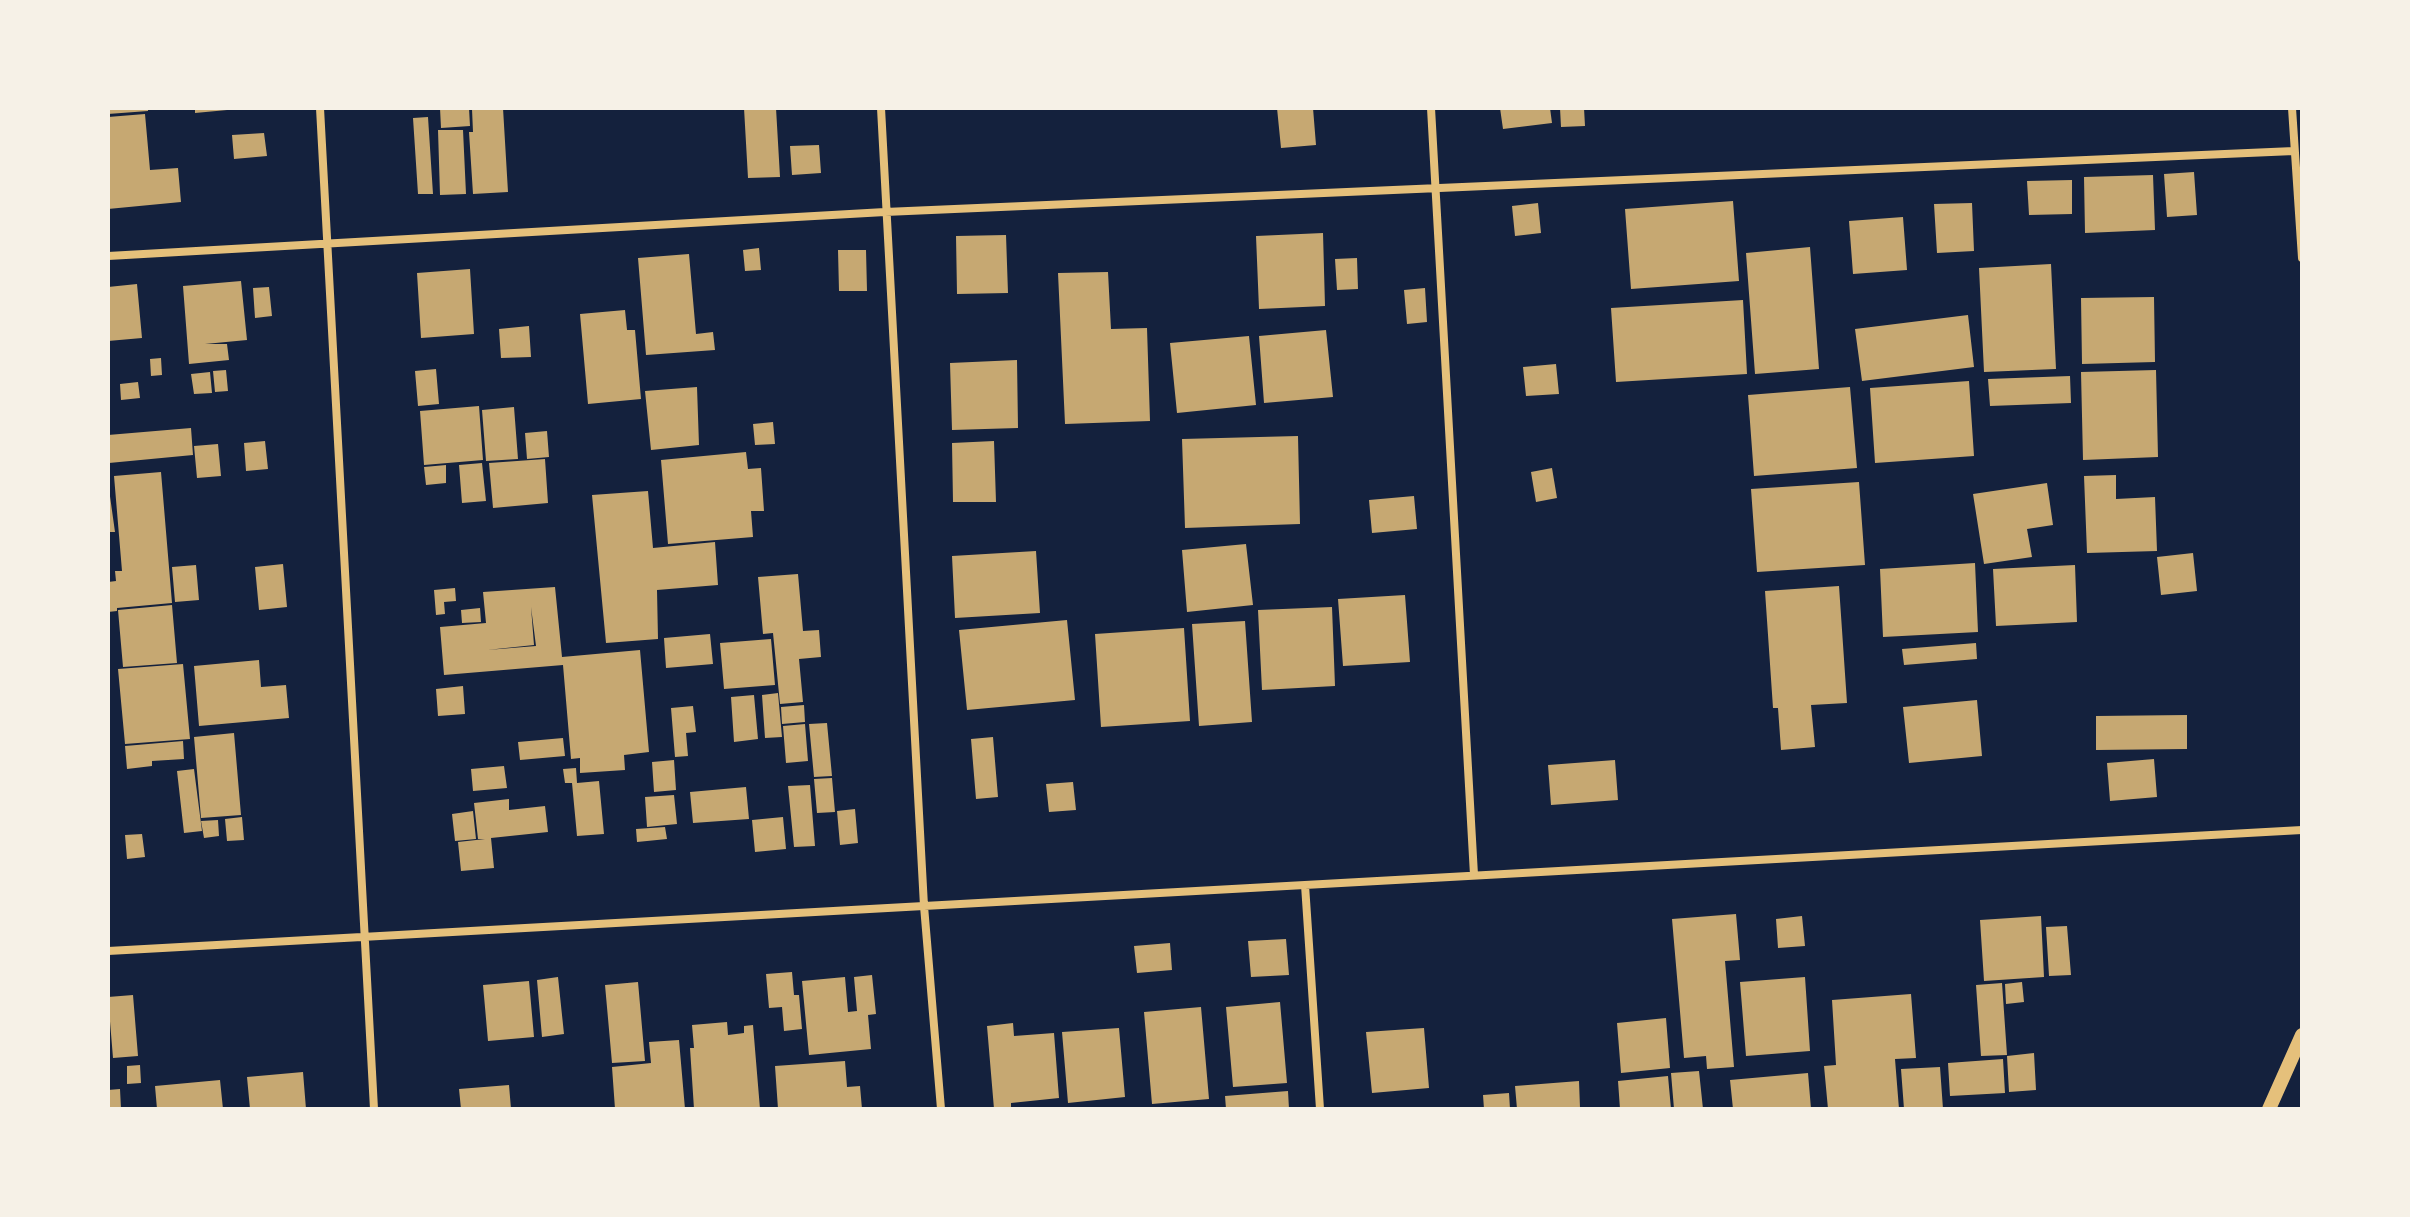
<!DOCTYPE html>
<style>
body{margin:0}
#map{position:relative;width:2410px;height:1217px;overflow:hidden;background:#14213d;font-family:Overpass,sans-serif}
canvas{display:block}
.frame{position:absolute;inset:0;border:110px solid #f6f1e7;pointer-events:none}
</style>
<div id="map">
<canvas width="2410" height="1217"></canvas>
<div class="frame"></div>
</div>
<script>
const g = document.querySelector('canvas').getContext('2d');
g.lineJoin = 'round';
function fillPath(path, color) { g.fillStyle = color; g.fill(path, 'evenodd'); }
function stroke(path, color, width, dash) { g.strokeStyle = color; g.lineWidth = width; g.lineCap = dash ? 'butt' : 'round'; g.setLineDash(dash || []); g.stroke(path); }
const building = new Path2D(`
 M 108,108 L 148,108 L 148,111 L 108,114 Z
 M 195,108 L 227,108 L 227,110 L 195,113 Z
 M 440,108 L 469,108 L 470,126 L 441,128 Z
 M 503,108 L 508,192 L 473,194 L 469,132 L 473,132 L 472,109 Z
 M 744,108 L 776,108 L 780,177 L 748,178 Z
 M 1277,108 L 1313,108 L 1316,145 L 1281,148 Z
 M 1500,108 L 1550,108 L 1552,123 L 1503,129 Z
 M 1560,108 L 1584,108 L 1585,126 L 1561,127 Z
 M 145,114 L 150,170 L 178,168 L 181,202 L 108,209 L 108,117 Z
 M 428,117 L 433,194 L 418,194 L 413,118 Z
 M 438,130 L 463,130 L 466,194 L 440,195 Z
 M 264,133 L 267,156 L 234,159 L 232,135 Z
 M 819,145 L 821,173 L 792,175 L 790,146 Z
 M 2194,172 L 2197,215 L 2167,217 L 2164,174 Z
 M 2153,175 L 2155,230 L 2085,233 L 2084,177 Z
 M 2072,180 L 2072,214 L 2029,215 L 2027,181 Z
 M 1733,201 L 1739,281 L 1631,289 L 1625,209 Z
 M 1538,203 L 1541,233 L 1515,236 L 1512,206 Z
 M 1972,203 L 1974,251 L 1937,253 L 1934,204 Z
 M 1903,217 L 1907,270 L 1853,274 L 1849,221 Z
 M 1323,233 L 1325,306 L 1259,309 L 1256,236 Z
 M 1006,235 L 1008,293 L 957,294 L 956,236 Z
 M 1810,247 L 1819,369 L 1755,374 L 1746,253 Z
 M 759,248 L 761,270 L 745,271 L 743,250 Z
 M 838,250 L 866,250 L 867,291 L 839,291 Z
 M 689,254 L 696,334 L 713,332 L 715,350 L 646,355 L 638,258 Z
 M 1357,258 L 1358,289 L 1337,290 L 1335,259 Z
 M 2051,264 L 2056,369 L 1984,372 L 1979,268 Z
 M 470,269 L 474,334 L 421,338 L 417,273 Z
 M 1108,272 L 1111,329 L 1147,328 L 1150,421 L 1065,424 L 1058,273 Z
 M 241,281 L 247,340 L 205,344 L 227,344 L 229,360 L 189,364 L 183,286 Z
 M 137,284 L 142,338 L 108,341 L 108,287 Z
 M 269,287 L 272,316 L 255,318 L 253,288 Z
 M 1425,288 L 1427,322 L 1407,324 L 1404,290 Z
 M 2154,297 L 2155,362 L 2082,364 L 2081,298 Z
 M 1743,300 L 1747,374 L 1616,382 L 1611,308 Z
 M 625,310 L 627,330 L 635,330 L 641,399 L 588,404 L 580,314 Z
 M 1968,315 L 1974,367 L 1862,381 L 1855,329 Z
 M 529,326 L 531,357 L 501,358 L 499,329 Z
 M 1326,330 L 1333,397 L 1264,403 L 1259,336 Z
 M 1249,336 L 1256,405 L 1177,413 L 1170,343 Z
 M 161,358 L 162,375 L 151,376 L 150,359 Z
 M 1017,360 L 1018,428 L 952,430 L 950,363 Z
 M 1556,364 L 1559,394 L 1526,396 L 1523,367 Z
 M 436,369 L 439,404 L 418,406 L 415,371 Z
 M 226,370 L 228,391 L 215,392 L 213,371 Z
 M 2156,370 L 2158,457 L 2083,460 L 2081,372 Z
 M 210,372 L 212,393 L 194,394 L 191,374 Z
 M 2070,376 L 2071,403 L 1990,406 L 1988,379 Z
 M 1969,381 L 1974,456 L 1875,463 L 1870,388 Z
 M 138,382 L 140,398 L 121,400 L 120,384 Z
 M 697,387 L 699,445 L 651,450 L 645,391 Z
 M 1850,387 L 1857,468 L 1754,476 L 1748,395 Z
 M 479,406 L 483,460 L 424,465 L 420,411 Z
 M 514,407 L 518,459 L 486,461 L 482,410 Z
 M 773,422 L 775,444 L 755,445 L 753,424 Z
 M 191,428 L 193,455 L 109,463 L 108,435 Z
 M 547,431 L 549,457 L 527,459 L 525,433 Z
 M 1298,436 L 1300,524 L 1185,528 L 1182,439 Z
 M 265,441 L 268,469 L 246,471 L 244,443 Z
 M 994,441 L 996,502 L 953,502 L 952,443 Z
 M 218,444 L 221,476 L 197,478 L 194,446 Z
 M 746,452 L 748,469 L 761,468 L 764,511 L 751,511 L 753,537 L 668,544 L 661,460 Z
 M 545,459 L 548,503 L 493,508 L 489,463 Z
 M 482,463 L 486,501 L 462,503 L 459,465 Z
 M 446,465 L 446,483 L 426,485 L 424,467 Z
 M 1552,468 L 1557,498 L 1536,502 L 1531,472 Z
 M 161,472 L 172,603 L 117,608 L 117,611 L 108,612 L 108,582 L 116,581 L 115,571 L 122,571 L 114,476 Z
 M 2116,475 L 2116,499 L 2155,497 L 2157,551 L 2087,553 L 2084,476 Z
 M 108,482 L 115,532 L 108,532 Z
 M 1859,482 L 1865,565 L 1757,572 L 1751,489 Z
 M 2047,483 L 2053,525 L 2027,529 L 2032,557 L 1984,564 L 1973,494 Z
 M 648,491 L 653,548 L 715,542 L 718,585 L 657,590 L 658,639 L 606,643 L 592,495 Z
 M 1414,496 L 1417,529 L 1372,533 L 1369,500 Z
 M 1246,544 L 1253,605 L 1187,612 L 1182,550 Z
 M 1036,551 L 1040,613 L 955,618 L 952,556 Z
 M 2193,553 L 2197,591 L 2161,595 L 2157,557 Z
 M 1975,563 L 1978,632 L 1883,637 L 1880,569 Z
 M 283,564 L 287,607 L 259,610 L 255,567 Z
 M 196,565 L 199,600 L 175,602 L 172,567 Z
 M 2075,565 L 2077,622 L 1996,626 L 1993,569 Z
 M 798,574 L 803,631 L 819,630 L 821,657 L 799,659 L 803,702 L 780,704 L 773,633 L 763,634 L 758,577 Z
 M 1839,586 L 1847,703 L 1811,705 L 1815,747 L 1781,750 L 1778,708 L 1773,708 L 1765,591 Z
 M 555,587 L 562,657 L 640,650 L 649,752 L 624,755 L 625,770 L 580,773 L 580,758 L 571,759 L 563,665 L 444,675 L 440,627 L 486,623 L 483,592 ZM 531,607 L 536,646 L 487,650 L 534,645 Z
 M 455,588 L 456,601 L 444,602 L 445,614 L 436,615 L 434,590 Z
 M 1405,595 L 1410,662 L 1343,666 L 1338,599 Z
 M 172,605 L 177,663 L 123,667 L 118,610 Z
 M 1332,607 L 1335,686 L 1262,690 L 1258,610 Z
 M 480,608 L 481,622 L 462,623 L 461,610 Z
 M 1067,620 L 1075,700 L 967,710 L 959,630 Z
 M 1245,621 L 1252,722 L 1199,726 L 1192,624 Z
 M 1184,628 L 1190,721 L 1101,727 L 1095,634 Z
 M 710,634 L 713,664 L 666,668 L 664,638 Z
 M 771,639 L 775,685 L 724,689 L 720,643 Z
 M 1976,643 L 1977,659 L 1904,665 L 1902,649 Z
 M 259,660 L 261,687 L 286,685 L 289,718 L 199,726 L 194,666 Z
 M 183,664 L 190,739 L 125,744 L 118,669 Z
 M 463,686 L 465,714 L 438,716 L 436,689 Z
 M 778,693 L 782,737 L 765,738 L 762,695 Z
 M 754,695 L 758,739 L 734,742 L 731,697 Z
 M 1977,700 L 1982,756 L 1909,763 L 1903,707 Z
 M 804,705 L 805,722 L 782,724 L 781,707 Z
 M 693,706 L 696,732 L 686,733 L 688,756 L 675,757 L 671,708 Z
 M 2187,715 L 2187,749 L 2096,750 L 2096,716 Z
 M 827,723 L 832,776 L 814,777 L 809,724 Z
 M 805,724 L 808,761 L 786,763 L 783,726 Z
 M 234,733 L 241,815 L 201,818 L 194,737 Z
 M 993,737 L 998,797 L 976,799 L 971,739 Z
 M 563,738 L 565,756 L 520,760 L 518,742 Z
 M 183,741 L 184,759 L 152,761 L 152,766 L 127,769 L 125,746 Z
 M 2154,759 L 2157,797 L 2110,801 L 2107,763 Z
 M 674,760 L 676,790 L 654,792 L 652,762 Z
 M 1615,760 L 1618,800 L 1551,805 L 1548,765 Z
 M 504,766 L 507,788 L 473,791 L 471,769 Z
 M 576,768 L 577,783 L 599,781 L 604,834 L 577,836 L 572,783 L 565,783 L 563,769 Z
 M 194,769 L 202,831 L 184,833 L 177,771 Z
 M 832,778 L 835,812 L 817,813 L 814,779 Z
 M 1073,782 L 1076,810 L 1049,812 L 1046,784 Z
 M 810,785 L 815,846 L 794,847 L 788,786 Z
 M 746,787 L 749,819 L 693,823 L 690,792 Z
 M 674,795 L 677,824 L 647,827 L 645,797 Z
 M 509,799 L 509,810 L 545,806 L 548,832 L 491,838 L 494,868 L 461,871 L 458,842 L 485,839 L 478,839 L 474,803 Z
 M 855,809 L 858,843 L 840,845 L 837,811 Z
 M 473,811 L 476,839 L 455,841 L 452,814 Z
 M 242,817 L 244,840 L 227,841 L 225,819 Z
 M 783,817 L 786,849 L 755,852 L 752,820 Z
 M 218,820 L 219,836 L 204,838 L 201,821 Z
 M 665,827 L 667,839 L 637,842 L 636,829 Z
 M 142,834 L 145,857 L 127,859 L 125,835 Z
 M 1736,914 L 1740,960 L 1725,961 L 1734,1067 L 1707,1069 L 1706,1056 L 1684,1058 L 1672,919 Z
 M 1802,916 L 1805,946 L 1778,948 L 1776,919 Z
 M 2041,916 L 2044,977 L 1984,981 L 1980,920 Z
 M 2067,926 L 2071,975 L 2049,976 L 2046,927 Z
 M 1286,939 L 1289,975 L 1251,977 L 1248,941 Z
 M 1170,943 L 1172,970 L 1137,973 L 1134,946 Z
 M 792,972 L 794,995 L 799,995 L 802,1029 L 784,1031 L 782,1007 L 769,1008 L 766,974 Z
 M 872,975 L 876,1014 L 868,1015 L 871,1049 L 809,1055 L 802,981 L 845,977 L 848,1012 L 857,1011 L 854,977 Z
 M 558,977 L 564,1034 L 542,1037 L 537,980 Z
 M 1805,977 L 1810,1051 L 1746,1056 L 1740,982 Z
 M 529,981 L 534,1037 L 488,1041 L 483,985 Z
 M 638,982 L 645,1061 L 612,1063 L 605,985 Z
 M 2022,982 L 2024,1002 L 2006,1004 L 2005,984 Z
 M 2002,983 L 2007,1055 L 1981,1056 L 1976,985 Z
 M 1911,994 L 1916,1058 L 1895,1059 L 1899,1109 L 1828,1109 L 1824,1066 L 1836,1065 L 1832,1000 Z
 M 133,995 L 138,1056 L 113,1058 L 108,997 Z
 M 1280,1002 L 1287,1083 L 1233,1087 L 1226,1007 Z
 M 1201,1007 L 1209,1099 L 1152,1104 L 1144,1012 Z
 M 1666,1018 L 1670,1068 L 1621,1073 L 1617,1023 Z
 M 727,1022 L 728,1035 L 744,1033 L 744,1026 L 753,1025 L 760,1109 L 694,1109 L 690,1048 L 694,1048 L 692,1025 Z
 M 1013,1023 L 1014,1036 L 1054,1033 L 1059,1098 L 1011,1103 L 1011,1109 L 994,1109 L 987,1026 Z
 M 1119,1028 L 1125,1097 L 1068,1103 L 1062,1032 Z
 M 1424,1028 L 1429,1088 L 1372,1093 L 1366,1032 Z
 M 679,1040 L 685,1109 L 615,1109 L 612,1067 L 651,1063 L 649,1042 Z
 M 2034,1053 L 2036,1090 L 2009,1092 L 2007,1056 Z
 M 2003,1059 L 2005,1093 L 1950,1096 L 1948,1063 Z
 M 845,1061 L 847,1087 L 860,1086 L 862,1109 L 778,1109 L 775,1066 Z
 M 140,1065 L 141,1083 L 127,1084 L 127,1066 Z
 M 1940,1067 L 1943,1109 L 1904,1109 L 1901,1069 Z
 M 1699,1071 L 1703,1109 L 1674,1109 L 1671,1073 Z
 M 303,1072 L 306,1109 L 250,1109 L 247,1077 Z
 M 1808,1073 L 1811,1109 L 1733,1109 L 1730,1080 Z
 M 1668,1076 L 1671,1109 L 1620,1109 L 1618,1081 Z
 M 220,1080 L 223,1109 L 157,1109 L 155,1086 Z
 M 1579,1081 L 1580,1108 L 1517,1109 L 1515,1086 Z
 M 509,1085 L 511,1109 L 461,1109 L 459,1089 Z
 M 120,1089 L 121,1109 L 108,1109 L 108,1090 Z
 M 1288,1091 L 1289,1109 L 1226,1109 L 1225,1096 Z
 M 1509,1093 L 1510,1109 L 1484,1109 L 1483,1095 Z`);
const minor = new Path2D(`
 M 320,108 L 374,1109
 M 881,108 L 924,906 L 941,1109
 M 1431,108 L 1474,875
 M 2292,108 L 2302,258
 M 108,256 L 885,212 L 2294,151
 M 1305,885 L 1320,1109
 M 108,951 L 2302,830`);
const tertiary = new Path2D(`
 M 2269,1109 L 2302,1035`);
fillPath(building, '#c6a872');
stroke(minor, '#e5c07b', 8);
stroke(tertiary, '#e5c07b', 14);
</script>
